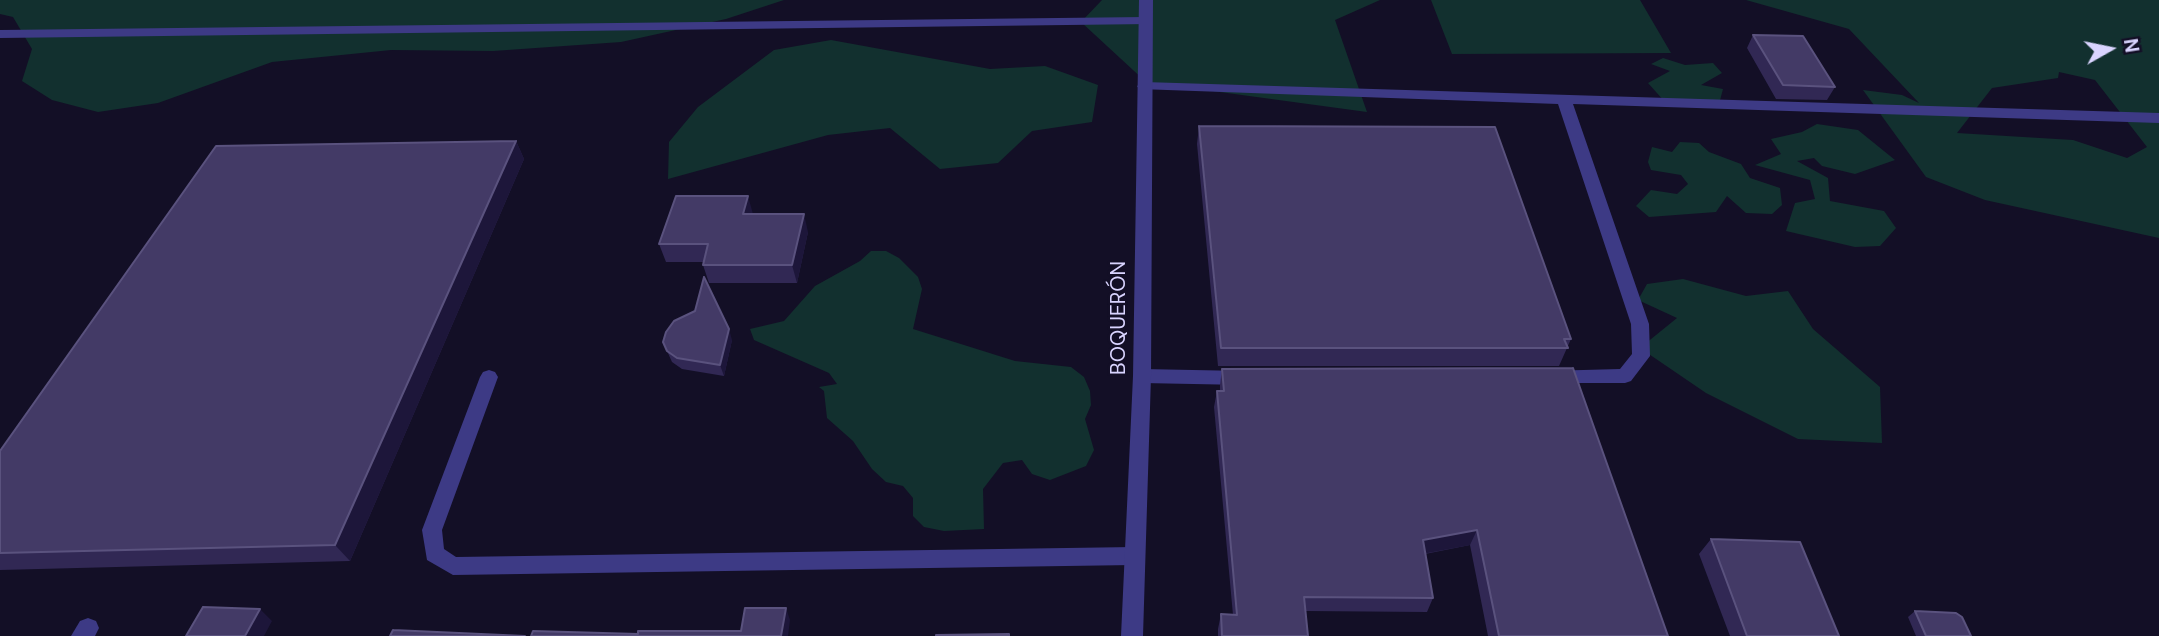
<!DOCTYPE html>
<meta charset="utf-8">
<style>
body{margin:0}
#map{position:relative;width:2159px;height:636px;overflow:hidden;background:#130f26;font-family:"DM Sans",sans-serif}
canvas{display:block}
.north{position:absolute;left:2075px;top:14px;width:70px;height:70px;-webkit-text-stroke:5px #130f26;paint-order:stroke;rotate:81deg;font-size:19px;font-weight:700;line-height:28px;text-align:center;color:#d9d4ff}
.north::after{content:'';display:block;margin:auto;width:24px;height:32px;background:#d9d4ff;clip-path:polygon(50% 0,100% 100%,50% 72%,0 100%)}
</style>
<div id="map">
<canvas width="2159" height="636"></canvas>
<div class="north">N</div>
</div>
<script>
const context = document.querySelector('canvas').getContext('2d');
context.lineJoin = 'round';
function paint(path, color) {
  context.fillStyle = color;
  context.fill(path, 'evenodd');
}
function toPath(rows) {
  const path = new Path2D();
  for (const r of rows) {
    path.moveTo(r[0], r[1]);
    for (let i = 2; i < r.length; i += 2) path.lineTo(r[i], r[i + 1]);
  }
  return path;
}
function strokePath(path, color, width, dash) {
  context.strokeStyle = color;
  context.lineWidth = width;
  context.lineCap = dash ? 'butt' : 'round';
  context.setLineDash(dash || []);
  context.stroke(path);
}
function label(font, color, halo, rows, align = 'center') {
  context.font = font + ' "DM Sans",sans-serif';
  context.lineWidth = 5;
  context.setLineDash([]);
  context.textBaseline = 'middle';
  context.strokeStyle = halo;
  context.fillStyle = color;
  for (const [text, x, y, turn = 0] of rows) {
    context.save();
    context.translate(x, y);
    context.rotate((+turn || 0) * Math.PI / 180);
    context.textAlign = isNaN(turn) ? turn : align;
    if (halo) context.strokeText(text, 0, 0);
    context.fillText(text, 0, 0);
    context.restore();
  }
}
paint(toPath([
 [0,0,784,0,726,19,621,42,493,51,391,50,272,62,158,103,98,112,52,100,22,81,32,49,13,17,0,14],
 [1102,0,1380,0,1335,20,1367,112,1146,82,1081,22],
 [1431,0,1640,0,1671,53,1452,54],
 [1746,0,2159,0,2159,238,1985,200,1926,177,1863,90,1902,95,1919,103,1849,29],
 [2059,72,2095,80,2147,147,2127,158,2073,140,1957,133,1992,88,2058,78],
 [831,40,990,69,1045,66,1098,85,1092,122,1032,131,998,163,940,169,890,128,828,135,668,179,669,142,698,107,774,50],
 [1663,58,1685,65,1713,63,1722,73,1701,85,1723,89,1719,104,1665,102,1648,83,1670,71,1651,64],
 [1817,124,1858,130,1895,160,1855,174,1822,166,1814,158,1797,161,1828,178,1830,201,1884,211,1896,228,1880,246,1855,247,1786,231,1795,203,1815,199,1810,180,1755,165,1781,154,1771,139,1802,132],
 [1680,142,1699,143,1709,152,1741,164,1750,178,1780,188,1782,205,1772,214,1746,213,1727,196,1716,212,1649,217,1636,206,1651,190,1677,194,1688,184,1681,175,1651,170,1648,162,1652,147,1672,152],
 [871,251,886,251,899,258,918,277,922,289,913,329,1015,361,1071,367,1084,377,1090,391,1091,405,1085,419,1094,450,1086,466,1050,480,1032,474,1022,460,1003,463,983,489,984,529,944,531,924,527,913,516,913,498,903,486,886,482,872,469,853,441,827,418,824,391,819,387,837,384,829,373,754,340,750,329,784,321,815,286,860,261],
 [1683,279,1746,296,1788,291,1813,329,1880,387,1882,443,1798,439,1706,393,1640,348,1677,318,1638,300,1647,284]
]), '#12302f');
paint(toPath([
 [1145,17,1152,21,1150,24,0,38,0,30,1145,17],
 [1144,82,2159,113,2159,123,1573,104,1649,324,1650,356,1631,381,1625,383,1552,383,1546,381,1543,376,1546,371,1620,369,1632,354,1631,324,1558,104,1139,89,1137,86,1144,82],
 [1142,369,1244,371,1250,373,1253,378,1250,383,1244,385,1142,383,1136,381,1133,376,1136,371,1142,369],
 [489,370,495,372,498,377,442,530,444,549,456,557,1134,547,1141,550,1144,556,1141,562,1134,565,453,575,427,560,422,530,480,377,483,372,489,370]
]), '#3d3a85');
paint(toPath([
 [88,618,96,621,99,628,95,636,71,636,80,621,88,618]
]), '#3d3a85');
paint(toPath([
 [1139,0,1153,0,1151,376,1143,636,1121,636,1133,376,1139,0]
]), '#3d3a85');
paint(toPath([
 [1753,35,1835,87,1827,100,1776,99,1747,48],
 [1199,126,1571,339,1559,366,1218,366,1197,144],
 [516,141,524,159,350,561,0,570,0,451],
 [753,214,808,232,797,283,709,283,703,265,703,262,666,262,659,244],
 [732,340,724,376,682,369,672,362,663,342],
 [1222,369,1668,636,1488,636,1470,545,1425,554,1433,598,1427,612,1306,611,1308,636,1218,636,1218,629,1221,614,1233,615,1214,407,1217,391,1220,391,1220,385],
 [1711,539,1839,636,1730,636,1699,554],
 [1915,611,1971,636,1916,636,1908,617]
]), '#312854');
paint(toPath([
 [516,141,524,159,350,561,335,545],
 [748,196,753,214,743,214],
 [804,214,808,232,797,283,792,265],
 [729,329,732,340,724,376,720,365],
 [1477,530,1470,545,1417,555,1423,540],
 [786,608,790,620,788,636,781,636],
 [260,609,272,621,264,636,245,636]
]), '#1d163a');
const building = toPath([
 [1753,35,1803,36,1835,87,1783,85,1753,35],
 [1199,126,1495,127,1571,339,1564,339,1568,348,1221,348,1199,126],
 [516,141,335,545,0,553,0,451,216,146,516,141],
 [676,196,748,196,743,214,804,214,792,265,703,265,708,244,659,244,676,196],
 [704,277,729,329,720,365,677,358,667,351,663,342,666,332,674,321,695,311,704,277],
 [1573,368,1668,636,1499,636,1477,530,1423,540,1433,598,1304,597,1308,636,1222,636,1221,614,1237,615,1217,391,1224,391,1222,369,1573,368],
 [1711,539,1800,542,1839,636,1747,636,1711,539],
 [203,607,260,609,245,636,186,636,203,607],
 [745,608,786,608,781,636,531,636,533,631,638,634,638,631,741,631,745,608],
 [1915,611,1956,613,1962,617,1971,636,1926,636,1915,611],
 [393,630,525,636,390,636,393,630],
 [1009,634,1009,636,936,636,936,635,1009,634]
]);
paint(building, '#433a66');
strokePath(building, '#5a527e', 2);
label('21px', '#d9d4ff', '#130f26', [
 ["BOQUERÓN",1119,318,-90]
]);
</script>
